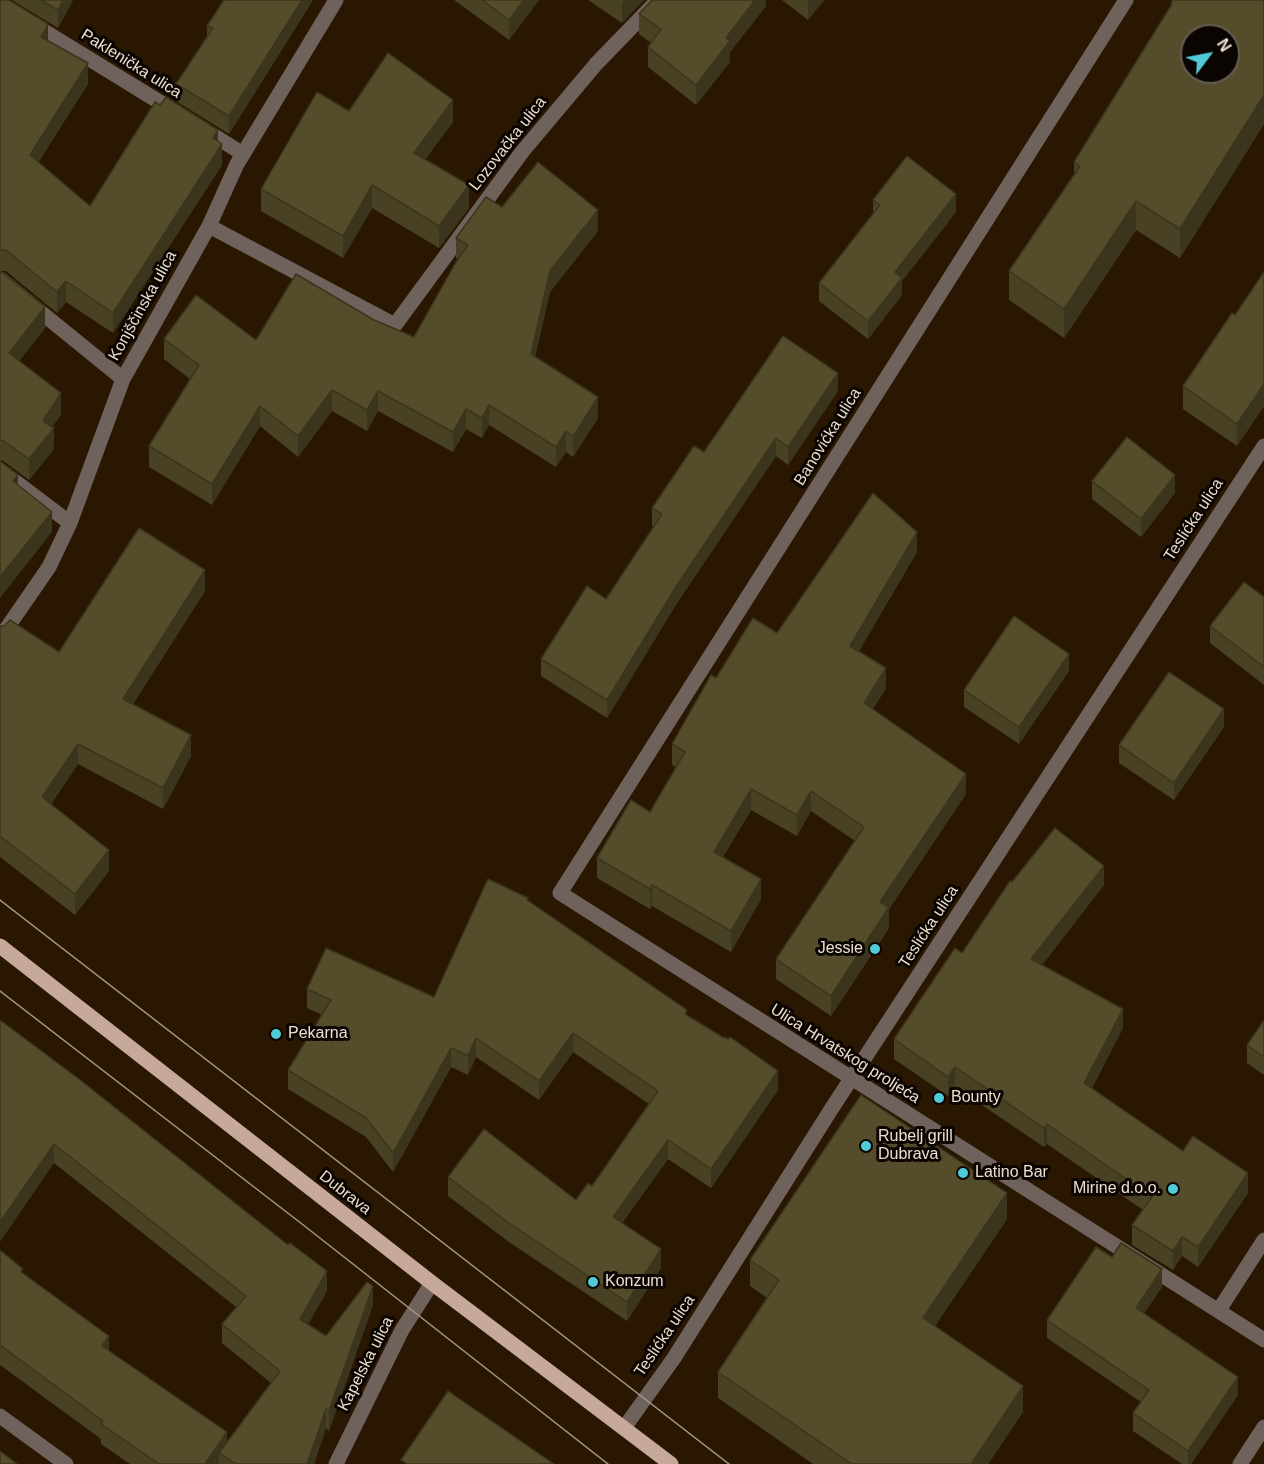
<!DOCTYPE html>
<meta charset="utf-8">
<style>
body{margin:0}
#map{position:relative;width:1264px;height:1464px;overflow:hidden;background:#291701;font-family:Arial,sans-serif}
canvas{display:block}
.north{position:absolute;left:1180px;top:24px;width:60px;height:60px;box-sizing:border-box;background:#0b0501;border:2px solid #655c54;border-radius:50%;rotate:58deg;font-size:16px;font-weight:700;line-height:24px;text-align:center;color:#ebded0}
.north::after{content:'';display:block;margin:auto;width:21px;height:27px;background:#52cbd9;clip-path:polygon(50% 0,100% 100%,50% 72%,0 100%)}
</style>
<div id="map">
<canvas width="1264" height="1464"></canvas>
<div class="north">N</div>
</div>
<script>
const context = document.querySelector('canvas').getContext('2d');
context.lineJoin = 'round';
function toPath(rows) {
  const path = new Path2D();
  for (const r of rows) {
    path.moveTo(r[0], r[1]);
    for (let i = 2; i < r.length; i += 2) path.lineTo(r[i], r[i + 1]);
  }
  return path;
}
function strokePath(path, color, width, dash) {
  context.strokeStyle = color;
  context.lineWidth = width;
  context.lineCap = dash ? 'butt' : 'round';
  context.setLineDash(dash || []);
  context.stroke(path);
}
function paint(path, color) {
  context.fillStyle = color;
  context.fill(path, 'evenodd');
}
function label(font, color, halo, rows, align = 'center') {
  context.font = font + ' Arial,sans-serif';
  context.lineWidth = 6;
  context.setLineDash([]);
  context.textBaseline = 'middle';
  context.strokeStyle = halo;
  context.fillStyle = color;
  for (const [text, x, y, turn = 0] of rows) {
    context.save();
    context.translate(x, y);
    context.rotate((+turn || 0) * Math.PI / 180);
    context.textAlign = isNaN(turn) ? turn : align;
    if (halo) context.strokeText(text, 0, 0);
    context.fillText(text, 0, 0);
    context.restore();
  }
}
strokePath(toPath([
 [1126,0,560,893,1264,1340],
 [0,4,179,114],
 [202,128,243,154],
 [209,226,395,325,522,152,596,64,658,0],
 [0,279,123,379],
 [0,470,70,523],
 [0,638,49,567,70,523,123,379,209,226,237,164,336,0],
 [1219,1310,1264,1240],
 [0,1416,66,1464],
 [624,1428,674,1358,832,1108,1264,446],
 [336,1464,402,1330,432,1283],
 [1240,1464,1264,1427]
]), '#6f615b', 15);
strokePath(toPath([
 [0,946,432,1283,671,1464]
]), '#c6a89c', 15);
strokePath(toPath([
 [0,900,729,1464],
 [0,991,302,1224,608,1464]
]), '#a59786', 1.5);
paint(toPath([
 [0,0,48,41,88,84,38,162,90,206,218,141,222,165,113,333,66,302,57,313,6,271,0,271],
 [12,0,73,0,58,28],
 [313,0,229,134,176,101,176,84,207,36,207,26],
 [454,0,539,0,509,40],
 [588,0,644,0,622,23],
 [766,0,766,6,730,52,730,62,696,105,648,67,648,47,651,43,639,34,639,14],
 [782,0,824,0,808,20],
 [1264,0,1264,124,1180,258,1136,230,1064,338,1009,300,1009,271,1074,175,1074,162,1171,6,1171,3],
 [349,111,453,122,425,159,469,208,439,248,372,208,343,258,261,211,261,189],
 [873,200,956,212,902,281,902,295,868,339,819,301,819,283,873,214],
 [502,207,598,231,550,292,535,357,598,418,573,457,566,452,556,467,489,425,482,438,466,429,453,452,378,411,367,431,332,411,298,457,260,426,212,505,149,467,149,446,190,379,164,359,164,339,256,340,374,320,414,337,458,259,456,258,456,238],
 [0,271,45,328,19,361,61,414,52,427,54,449,29,480,2,460,0,461],
 [1264,272,1264,406,1237,446,1183,409,1183,386,1235,315],
 [838,391,788,465,776,456,677,603,607,718,541,676,541,659,606,599,654,527,652,526,652,508,704,452],
 [1092,481,1175,493,1141,537,1092,499],
 [917,552,859,651,886,688,873,709,966,794,889,909,889,928,831,1016,776,979,776,959,855,841,811,811,797,836,751,810,723,857,761,899,731,952,652,906,650,909,597,878,597,858,650,812,676,767,672,765,672,744,716,678,777,633],
 [205,591,133,704,191,756,163,809,78,764,51,804,109,871,75,915,0,857,0,626,59,652],
 [1264,597,1264,685,1210,643,1210,626],
 [1069,671,1019,744,964,707,964,690],
 [1224,727,1174,800,1119,763,1119,745],
 [1012,882,1104,885,1042,965,1123,1028,1092,1088,1183,1151,1248,1193,1198,1267,1182,1256,1173,1270,1132,1245,1132,1225,1143,1210,1047,1144,1044,1147,955,1087,948,1096,894,1059,894,1039,962,953],
 [528,901,687,1015,778,1090,711,1188,668,1159,622,1223,661,1268,627,1321,509,1242,448,1196,448,1177,576,1200,592,1186,649,1104,573,1052,539,1100,476,1057,468,1075,451,1067,393,1172,366,1137,288,1089,288,1070,322,1015,307,1008,307,989,434,997],
 [0,1020,327,1291,308,1324,326,1336,373,1305,329,1431,326,1428,314,1464,130,1464,101,1444,101,1439,0,1365,0,1250,23,1273,109,1351,227,1442,271,1383,222,1343,222,1324,236,1307,54,1163],
 [1264,1020,1264,1075,1247,1063,1247,1045],
 [1007,1219,935,1326,1023,1412,988,1464,813,1464,718,1398,718,1372,767,1298,750,1286,750,1260],
 [1112,1257,1162,1287,1144,1313,1238,1395,1191,1464,1182,1464,1133,1431,1133,1413,1141,1402,1047,1338,1047,1320]
]), '#484124');
paint(toPath([
 [63,0,73,0,58,28,58,10],
 [302,0,313,0,229,134,229,116],
 [524,0,539,0,509,40,509,20],
 [625,0,644,0,622,23,622,3],
 [755,0,766,0,766,6,730,52,730,62,696,105,696,85,726,38],
 [808,0,824,0,808,20],
 [48,24,48,45,41,37],
 [88,63,88,84,30,176,30,155],
 [1264,95,1264,124,1180,258,1180,229],
 [453,100,453,122,414,175,414,153],
 [218,130,218,150,222,144,222,165,113,333,113,313],
 [372,185,372,208,343,258,343,236],
 [469,185,469,208,439,248,439,226],
 [956,194,956,212,902,281,902,295,868,339,868,321,895,272],
 [1136,201,1136,230,1064,338,1064,309],
 [598,210,598,231,550,292,531,375,531,354,550,271],
 [66,281,66,302,57,313,57,292],
 [45,307,45,328,9,374,9,353],
 [838,373,838,391,788,465,788,447],
 [1264,384,1264,406,1237,446,1237,424],
 [332,390,332,411,298,457,298,436],
 [378,391,378,411,367,431,367,410],
 [61,393,61,414,43,442,43,421],
 [598,397,598,418,573,457,573,437],
 [489,405,489,425,482,438,482,418],
 [260,406,260,426,212,505,212,484],
 [466,409,466,429,453,452,453,432],
 [54,428,54,449,29,480,29,459],
 [566,431,566,452,556,467,556,447],
 [776,438,776,456,677,603,607,718,607,700,677,585],
 [18,475,18,495,13,481],
 [1175,475,1175,493,1141,537,1141,519],
 [52,512,52,532,0,598,0,577],
 [917,532,917,552,850,666,850,646],
 [205,570,205,591,123,720,123,699],
 [1069,654,1069,671,1019,744,1019,727],
 [886,668,886,688,864,724,864,703],
 [1224,709,1224,727,1174,800,1174,783],
 [191,735,191,756,163,809,163,788],
 [78,744,78,764,42,818,42,797],
 [966,774,966,794,889,909,889,928,831,1016,831,996,880,902],
 [751,789,751,810,714,872,714,852],
 [811,791,811,811,797,836,797,815],
 [109,850,109,871,75,915,75,894],
 [1104,866,1104,885,1031,979,1031,959],
 [761,879,761,899,731,952,731,931],
 [652,885,652,906,650,909,650,889],
 [1123,1009,1123,1028,1084,1102,1084,1083],
 [573,1033,573,1052,539,1100,539,1081],
 [476,1038,476,1057,468,1075,468,1056],
 [451,1048,451,1067,393,1172,393,1153],
 [955,1067,955,1087,948,1096,948,1077],
 [778,1071,778,1090,711,1188,711,1169],
 [1047,1124,1047,1144,1044,1147,1044,1128],
 [668,1140,668,1159,613,1236,613,1217],
 [54,1144,54,1163,0,1242,0,1222],
 [1248,1173,1248,1193,1198,1267,1198,1247],
 [1007,1193,1007,1219,923,1344,923,1318],
 [1182,1237,1182,1256,1173,1270,1173,1251],
 [661,1249,661,1268,627,1321,627,1302],
 [1162,1269,1162,1287,1136,1325,1136,1308],
 [327,1271,327,1291,300,1339,300,1319],
 [373,1286,373,1305,329,1431,329,1411],
 [109,1336,109,1356,102,1346],
 [1238,1377,1238,1395,1191,1464,1188,1464,1188,1451],
 [1023,1386,1023,1412,988,1464,971,1464],
 [326,1409,326,1428,314,1464,307,1464],
 [227,1432,227,1452,219,1453,219,1464,205,1464]
]), '#3b351d');
const building = toPath([
 [0,0,9,0,48,24,41,37,88,63,30,155,90,206,155,102,160,105,166,97,218,130,213,138,222,144,113,313,66,281,57,292,6,250,0,250,0,0],
 [41,0,63,0,58,10,41,0],
 [224,0,302,0,229,116,176,84,213,28,207,26,224,0],
 [482,0,524,0,509,20,482,0],
 [652,0,755,0,726,38,730,41,696,85,648,47,661,29,639,14,652,0],
 [1173,0,1264,0,1264,95,1180,229,1136,201,1064,309,1009,271,1080,166,1074,162,1172,4,1171,3,1173,0],
 [1192,36,1228,36,1228,72,1192,72,1192,36],
 [388,53,453,100,414,153,469,185,439,226,372,185,343,236,261,189,317,92,349,111,388,53],
 [907,156,956,194,895,272,902,278,868,321,819,283,880,205,873,200,907,156],
 [538,162,598,210,550,271,531,354,598,397,573,437,566,431,556,447,489,405,482,418,466,409,453,432,378,391,367,410,332,390,298,436,260,406,212,484,149,446,199,365,164,339,196,295,256,340,296,274,374,320,414,337,456,262,468,245,456,238,486,197,502,207,538,162],
 [0,271,45,307,9,353,61,393,43,421,54,428,29,459,2,440,0,440,0,271],
 [1264,272,1264,384,1237,424,1183,386,1232,313,1235,315,1264,272],
 [783,336,838,373,788,447,776,438,677,585,607,700,541,659,587,586,606,599,662,514,652,508,694,446,704,452,783,336],
 [1127,437,1175,475,1141,519,1092,481,1127,437],
 [0,461,18,475,13,481,52,512,0,577,0,461],
 [873,493,917,532,850,646,886,668,864,703,966,774,880,902,889,907,831,996,776,959,864,827,811,791,797,815,751,789,714,852,761,879,731,931,652,885,650,889,597,858,631,800,650,812,685,752,672,744,711,675,716,678,753,618,777,633,873,493],
 [139,528,205,570,123,699,191,735,163,788,78,744,42,797,109,850,75,894,0,836,0,626,4,626,10,620,59,652,139,528],
 [1244,582,1264,597,1264,667,1210,626,1244,582],
 [1014,616,1069,654,1019,727,964,690,1014,616],
 [1169,672,1224,709,1174,783,1119,745,1169,672],
 [1055,828,1104,866,1031,959,1123,1009,1084,1083,1183,1151,1193,1136,1248,1173,1198,1247,1182,1237,1173,1251,1132,1225,1152,1197,1047,1124,1044,1128,955,1067,948,1077,894,1039,955,948,962,953,1010,881,1012,882,1055,828],
 [488,879,528,898,527,900,687,1010,685,1014,724,1038,725,1037,728,1039,730,1037,778,1071,711,1169,668,1140,613,1217,661,1249,627,1302,509,1223,448,1177,484,1129,576,1200,588,1183,592,1186,658,1091,573,1033,539,1081,476,1038,468,1056,451,1048,393,1153,366,1118,288,1070,331,1000,307,989,326,948,434,997,488,879],
 [0,1020,79,1079,288,1245,290,1243,327,1271,300,1319,326,1336,367,1282,373,1286,329,1411,326,1409,307,1464,236,1464,219,1453,280,1371,222,1324,246,1296,54,1144,0,1222,0,1020],
 [1264,1020,1264,1057,1247,1045,1264,1020],
 [861,1095,1007,1193,923,1318,1023,1386,971,1464,852,1464,718,1372,779,1280,750,1260,861,1095],
 [1121,1243,1162,1269,1136,1308,1238,1377,1188,1451,1133,1413,1149,1390,1047,1320,1096,1247,1112,1257,1121,1243],
 [0,1250,23,1269,21,1272,109,1336,102,1346,227,1432,205,1464,159,1464,101,1424,103,1421,0,1345,0,1250],
 [448,1391,554,1464,407,1464,401,1460,448,1391],
 [0,1451,17,1464,0,1464,0,1451]
]);
paint(building, '#544c2a');
strokePath(building, '#3b351d', 1.5);
for (const [x, y, r, color] of [
 [875,949,6,"#52cbd9"],
 [276,1034,6,"#52cbd9"],
 [939,1098,6,"#52cbd9"],
 [866,1146,6,"#52cbd9"],
 [963,1173,6,"#52cbd9"],
 [1173,1189,6,"#52cbd9"],
 [593,1282,6,"#52cbd9"]
]) {
  const dot = new Path2D();
  dot.arc(x, y, r, 0, 2 * Math.PI);
  context.fillStyle = color;
  context.fill(dot);
  strokePath(dot, '#0b0501', 2);
}
label('16px', '#ebded0', '#0b0501', [
 ["Paklenička ulica",131,64,32],
 ["Lozovačka ulica",508,144,-52],
 ["Konjščinska ulica",143,306,-61],
 ["Banovićka ulica",828,437,-58],
 ["Teslićka ulica",1194,520,-57],
 ["Teslićka ulica",929,927,-57],
 ["Ulica Hrvatskog proljeća",845,1054,32],
 ["Dubrava",345,1193,38],
 ["Teslićka ulica",665,1336,-56],
 ["Kapelska ulica",366,1364,-63]
]);
label('16px', '#ebded0', '#0b0501', [
 ["Jessie",863,949,"right"],
 ["Pekarna",288,1034],
 ["Bounty",951,1098],
 ["Rubelj grill",878,1137],
 ["Dubrava",878,1155],
 ["Latino Bar",975,1173],
 ["Mirine d.o.o.",1161,1189,"right"],
 ["Konzum",605,1282]
], 'left');
</script>
